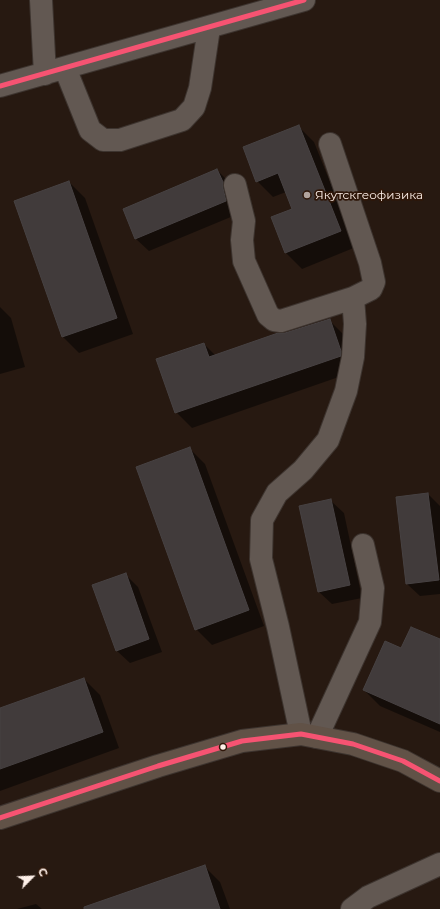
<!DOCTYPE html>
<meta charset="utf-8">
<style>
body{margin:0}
#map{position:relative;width:440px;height:909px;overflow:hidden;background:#271911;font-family:Montserrat,sans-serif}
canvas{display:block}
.north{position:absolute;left:12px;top:857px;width:40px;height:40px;-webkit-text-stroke:3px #2f1709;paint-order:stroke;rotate:66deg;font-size:11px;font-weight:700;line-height:16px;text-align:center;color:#fdefe8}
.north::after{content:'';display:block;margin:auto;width:14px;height:18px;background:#fdefe8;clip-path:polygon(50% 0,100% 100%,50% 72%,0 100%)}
</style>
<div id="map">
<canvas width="440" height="909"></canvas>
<div class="north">С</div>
</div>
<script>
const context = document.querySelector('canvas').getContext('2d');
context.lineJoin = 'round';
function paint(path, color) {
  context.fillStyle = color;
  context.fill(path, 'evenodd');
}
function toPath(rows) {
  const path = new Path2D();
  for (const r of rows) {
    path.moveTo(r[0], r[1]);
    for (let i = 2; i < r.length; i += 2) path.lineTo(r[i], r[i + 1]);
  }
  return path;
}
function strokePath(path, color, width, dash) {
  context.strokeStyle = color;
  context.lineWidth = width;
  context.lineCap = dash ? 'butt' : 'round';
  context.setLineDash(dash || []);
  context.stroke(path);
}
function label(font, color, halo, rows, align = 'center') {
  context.font = font + ' Montserrat,sans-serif';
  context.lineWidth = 3.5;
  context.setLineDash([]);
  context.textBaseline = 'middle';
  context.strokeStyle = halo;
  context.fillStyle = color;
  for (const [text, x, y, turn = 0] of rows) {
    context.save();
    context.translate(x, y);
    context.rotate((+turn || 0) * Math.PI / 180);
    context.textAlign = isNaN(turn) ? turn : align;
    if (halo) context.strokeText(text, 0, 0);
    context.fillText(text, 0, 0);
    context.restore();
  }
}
paint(toPath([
 [298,126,314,142,356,247,302,269,286,253,272,218,293,210,286,192,273,197,257,181],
 [217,170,230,183,238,214,149,251,136,239,124,210],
 [69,182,85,198,133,334,79,353,63,337],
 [0,307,11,318,25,367,0,374],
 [329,320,345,336,356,371,192,428,176,412,204,344,216,356],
 [189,448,205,464,264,626,212,645,196,629],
 [428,494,440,506,440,594,420,596,407,584],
 [331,501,344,513,362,598,332,604,319,592],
 [125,574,138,587,162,652,130,663,117,651],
 [440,641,440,732,380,706,364,690,402,649],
 [84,679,100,695,119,748,0,791,0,709],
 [204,866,220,882,230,909,102,909],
 [36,904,42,909,17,909]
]), '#0007');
const building = toPath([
 [299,125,341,231,285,253,271,217,292,209,278,173,256,182,243,147,299,125],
 [217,169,223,182,223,188,226,201,135,239,123,209,217,169],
 [69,181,117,318,62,337,14,201,69,181],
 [330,319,341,351,341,356,175,413,156,359,204,343,209,357,278,333,285,333,330,319],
 [190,447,249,610,195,630,136,467,190,447],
 [428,493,439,580,406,584,396,497,428,493],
 [331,499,350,585,318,592,299,506,331,499],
 [126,573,149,639,116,651,92,585,126,573],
 [411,627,440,639,440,724,363,690,385,641,401,648,411,627],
 [84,678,103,732,0,769,0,708,84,678],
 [205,865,220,909,84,909,84,907,205,865]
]);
paint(building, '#413b3b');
strokePath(building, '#474243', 1);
const minor = toPath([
 [41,0,45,74],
 [65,68,90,130,103,140,120,140,182,120,194,107,200,88,209,28],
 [0,86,304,0],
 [235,185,244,221,242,240,244,261,268,315,274,320,281,321,353,298,371,289,374,282,370,263,330,144],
 [301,734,278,627,261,559,262,520,277,493,303,470,328,440,346,391,353,357,355,324,353,298],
 [317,737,370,622,373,588,363,545],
 [352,909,368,897,440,864]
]);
const major = toPath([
 [0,818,158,766,242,741,301,734,353,744,403,761,440,781]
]);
strokePath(minor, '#3d342f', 24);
strokePath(major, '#3d342f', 24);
strokePath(minor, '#625852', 22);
strokePath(major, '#615247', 22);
strokePath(toPath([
 [0,86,304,0],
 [0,818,158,766,242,741,301,734,353,744,403,761,440,781]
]), '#f65372', 5);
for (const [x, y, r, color] of [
 [307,195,4,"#b2a49d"],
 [223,747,3.5,"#fdefe8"]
]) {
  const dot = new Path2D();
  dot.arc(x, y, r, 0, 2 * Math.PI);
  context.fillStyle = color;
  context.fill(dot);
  strokePath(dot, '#2f1709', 1.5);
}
label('12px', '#fdefe8', '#2f1709', [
 ["Якутскгеофизика",315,195]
], 'left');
</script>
